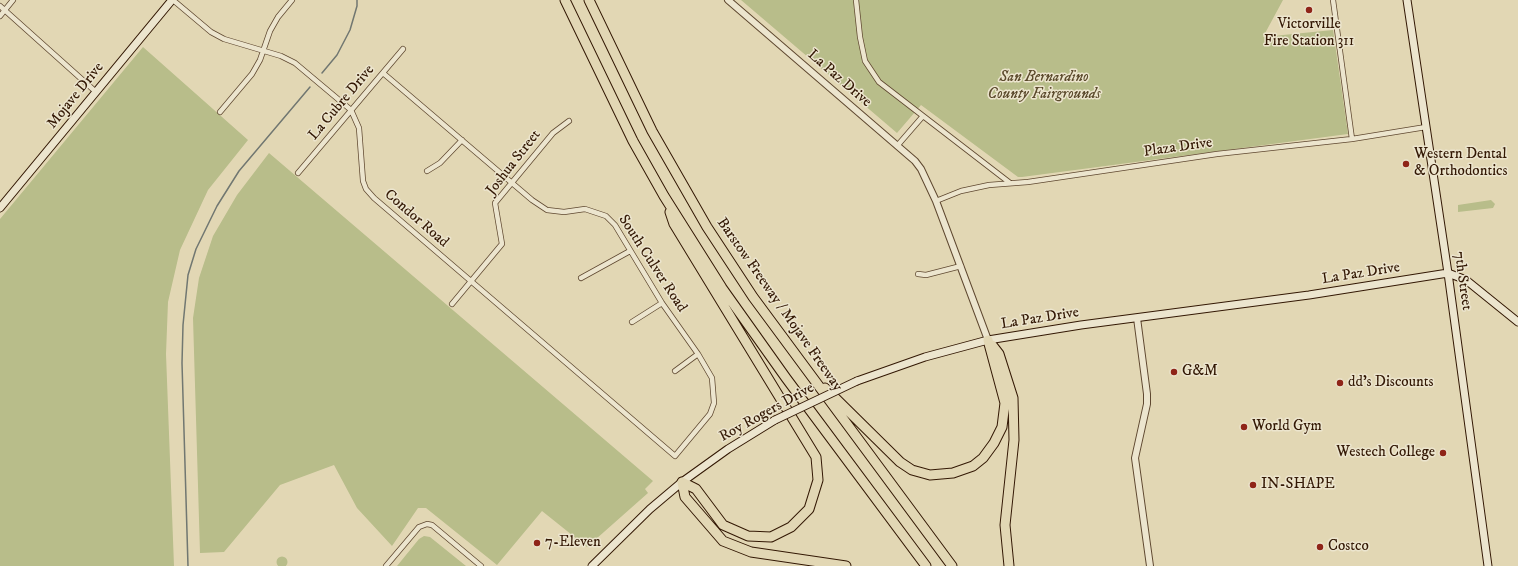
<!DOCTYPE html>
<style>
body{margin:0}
canvas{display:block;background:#e2d7b4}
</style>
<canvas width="1518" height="566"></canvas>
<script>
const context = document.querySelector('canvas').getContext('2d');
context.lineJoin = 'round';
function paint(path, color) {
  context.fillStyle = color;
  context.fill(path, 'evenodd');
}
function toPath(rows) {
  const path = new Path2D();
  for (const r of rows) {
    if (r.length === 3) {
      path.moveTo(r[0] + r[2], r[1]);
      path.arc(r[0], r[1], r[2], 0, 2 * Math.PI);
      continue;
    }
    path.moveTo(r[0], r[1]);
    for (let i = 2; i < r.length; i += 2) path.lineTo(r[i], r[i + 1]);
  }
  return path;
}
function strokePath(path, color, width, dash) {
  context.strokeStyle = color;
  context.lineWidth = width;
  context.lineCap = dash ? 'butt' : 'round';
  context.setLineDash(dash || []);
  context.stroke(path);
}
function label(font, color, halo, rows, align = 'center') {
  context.font = font + ' "IM FELL DW Pica",serif';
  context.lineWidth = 3;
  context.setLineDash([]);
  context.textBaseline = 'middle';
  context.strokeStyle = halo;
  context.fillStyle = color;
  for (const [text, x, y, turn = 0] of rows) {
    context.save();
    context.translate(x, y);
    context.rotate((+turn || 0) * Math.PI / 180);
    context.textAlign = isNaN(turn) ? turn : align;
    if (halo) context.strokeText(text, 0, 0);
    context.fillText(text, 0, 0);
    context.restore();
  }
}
paint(toPath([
 [741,0,1283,0,1263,37,1333,30,1348,134,1022,177,1018,177,921,105,897,133],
 [143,47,248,140,208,190,180,250,168,302,166,354,174,566,0,566,0,219],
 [269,153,653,481,645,489,648,493,587,547,542,511,497,565,426,508,418,508,392,546,357,508,334,465,280,485,224,552,200,553,193,318,199,278,213,236,237,195],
 [1491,200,1495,204,1493,208,1458,212,1458,205],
 [424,536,430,537,466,566,397,566,419,539],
 [282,562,5.5]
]), '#b8bd8a');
strokePath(toPath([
 [322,73,337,55,350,30,357,6,357,0],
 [188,566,182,363,183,325,188,275,196,249,217,206,239,171,310,87]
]), '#717771', 1.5);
const minor = toPath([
 [173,0,211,32,224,39,281,56,295,63,351,110,359,128,363,181,366,189,374,198,675,456,710,414,714,403,712,378,698,354,662,303,615,225,606,216,585,209,564,212,547,210,532,200,383,73],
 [856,0,860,37,865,61,879,82,1010,183],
 [1333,0,1352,139],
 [0,6,96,92],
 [0,16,13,0],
 [220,112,252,74,260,60,270,31,278,17,292,0],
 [897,146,923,116],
 [427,171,440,163,462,140],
 [298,173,403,49],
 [936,201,961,191,989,185,1028,182,1217,154,1352,139,1426,127],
 [918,274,926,275,961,266],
 [581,278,630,251],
 [452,304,502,244,495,203,553,133,569,121],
 [632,322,662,303],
 [675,371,698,354],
 [386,566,419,527,427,524,432,525,481,566]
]);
const tertiary = toPath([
 [728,0,915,161,921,169,936,201,988,340],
 [1137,318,1147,394,1147,404,1135,458,1150,566]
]);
const secondary = toPath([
 [1407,0,1448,273,1488,566],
 [0,208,172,0],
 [857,381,925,357,988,340,1081,325,1309,295,1448,273,1466,280,1518,322],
 [592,566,650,509,682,482,728,449,775,420]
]);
const motorway = toPath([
 [565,0,633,141,664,196,722,288,786,378,926,566],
 [589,0,652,131,707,227,753,297,952,566],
 [670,212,674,224,816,457,818,480,809,509,791,527,771,537,748,536,723,525,696,489,682,482],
 [992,345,999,354,1013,398,1014,440,1005,525,1009,566],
 [825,388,900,462,912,470,930,475,953,473,973,466,983,458,994,443,1002,427,1005,403,988,340],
 [682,482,685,497,723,541,751,552,846,566]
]);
strokePath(minor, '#5f4830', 6);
strokePath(tertiary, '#5f4830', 8);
strokePath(secondary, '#331804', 9);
strokePath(motorway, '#331804', 11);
strokePath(minor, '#ece5ce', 4.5);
strokePath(tertiary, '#ece5ce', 6);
strokePath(secondary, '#ece5ce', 7);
strokePath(motorway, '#e2d7b4', 9);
const secondaryBridge = toPath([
 [775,420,857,381]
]);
strokePath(secondaryBridge, '#331804', 9, []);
strokePath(secondaryBridge, '#ece5ce', 7);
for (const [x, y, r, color] of [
 [1309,10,4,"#8f2418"],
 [1406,164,4,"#8f2418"],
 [1174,372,4,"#8f2418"],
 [1340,383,4,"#8f2418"],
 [1244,427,4,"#8f2418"],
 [1443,453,4,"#8f2418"],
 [1253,485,4,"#8f2418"],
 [537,543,4,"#8f2418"],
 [1320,547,4,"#8f2418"]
]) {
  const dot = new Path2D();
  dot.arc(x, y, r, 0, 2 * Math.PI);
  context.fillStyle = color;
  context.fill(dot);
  strokePath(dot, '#ece5ce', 1.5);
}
label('15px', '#331804', '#ece5ce', [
 ["Victorville",1309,25,"center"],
 ["Fire Station 311",1309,42,"center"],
 ["Western Dental",1414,155],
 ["& Orthodontics",1414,172],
 ["G&M",1182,372],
 ["dd's Discounts",1348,383],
 ["World Gym",1252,427],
 ["Westech College",1435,453,"right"],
 ["IN-SHAPE",1261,485],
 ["7-Eleven",545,543],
 ["Costco",1328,547]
], 'left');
label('italic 15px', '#5b4a2c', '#ece5ce', [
 ["San Bernardino",1044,78],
 ["County Fairgrounds",1044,95]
]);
label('15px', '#331804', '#ece5ce', [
 ["La Paz Drive",839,79,41],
 ["Mojave Drive",76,96,-51],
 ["La Cubre Drive",342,103,-50],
 ["Plaza Drive",1178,148,-8],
 ["Joshua Street",514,163,-52],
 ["Condor Road",416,219,41],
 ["South Culver Road",652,264,57],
 ["La Paz Drive",1361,274,-9],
 ["7th Street",1462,281,82],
 ["Barstow Freeway / Mojave Freeway",779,305,55],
 ["La Paz Drive",1040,319,-9],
 ["Roy Rogers Drive",767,413,-29]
]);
</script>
